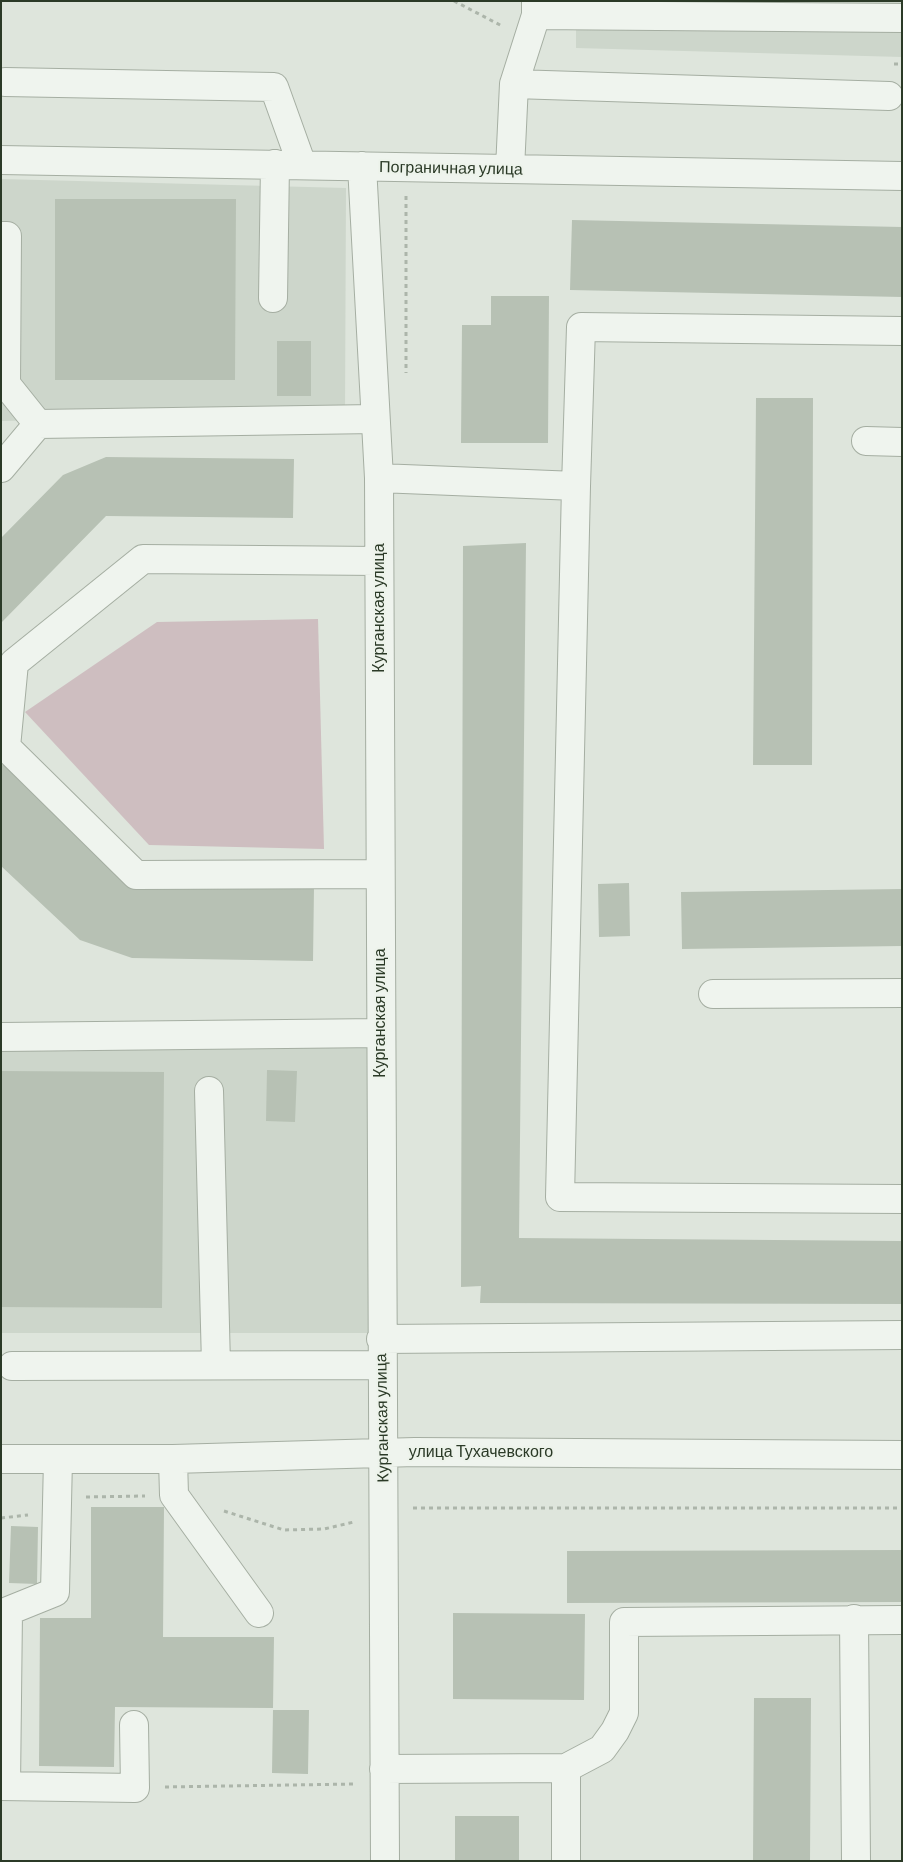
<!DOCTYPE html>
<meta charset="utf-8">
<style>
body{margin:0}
#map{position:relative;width:903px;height:1862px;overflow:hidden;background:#dee5dc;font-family:Barlow,sans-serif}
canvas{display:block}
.frame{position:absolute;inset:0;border:2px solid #2b3a27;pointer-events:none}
</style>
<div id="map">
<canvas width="903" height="1862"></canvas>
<div class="frame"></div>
</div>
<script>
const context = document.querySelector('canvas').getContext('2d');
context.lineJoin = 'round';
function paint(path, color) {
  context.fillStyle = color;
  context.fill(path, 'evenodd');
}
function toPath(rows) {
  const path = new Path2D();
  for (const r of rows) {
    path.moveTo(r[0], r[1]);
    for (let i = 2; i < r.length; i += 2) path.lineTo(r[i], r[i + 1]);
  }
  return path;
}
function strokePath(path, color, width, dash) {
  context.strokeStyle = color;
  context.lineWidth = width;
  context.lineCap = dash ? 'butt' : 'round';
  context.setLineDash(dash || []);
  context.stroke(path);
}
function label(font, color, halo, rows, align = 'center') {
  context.font = font + ' Barlow,sans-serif';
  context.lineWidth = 4.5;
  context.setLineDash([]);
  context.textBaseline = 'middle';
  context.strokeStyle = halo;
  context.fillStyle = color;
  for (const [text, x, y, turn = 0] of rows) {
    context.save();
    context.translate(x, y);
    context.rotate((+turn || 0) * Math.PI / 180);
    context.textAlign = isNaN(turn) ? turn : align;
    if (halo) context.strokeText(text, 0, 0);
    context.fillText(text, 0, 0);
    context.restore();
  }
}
paint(toPath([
 [576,1,902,1,902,57,576,48],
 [1,179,346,188,345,415,1,421],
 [368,1046,370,1333,1,1333,1,1049]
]), '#cdd6cb');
paint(toPath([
 [318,619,324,849,149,845,25,712,157,622]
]), '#cebec0');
paint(toPath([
 [55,199,236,199,235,380,55,380],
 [572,220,902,227,902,297,570,290],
 [491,296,549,296,548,443,461,443,462,325,491,325],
 [277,341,311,341,311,396,277,396],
 [756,398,813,398,812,765,753,765],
 [106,457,294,459,293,518,106,516,1,623,1,538,63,475],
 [526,543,519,1238,902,1241,902,1304,480,1303,481,1286,461,1287,463,546],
 [4,763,133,885,314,887,313,961,132,958,80,940,1,866,1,767],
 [629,883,630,936,599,937,598,884],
 [902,889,902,946,682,949,681,892],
 [267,1070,297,1071,295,1122,266,1121],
 [1,1071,164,1072,162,1308,1,1307],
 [91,1507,164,1507,163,1637,274,1637,273,1708,115,1707,114,1767,39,1766,40,1618,91,1618],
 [11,1526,38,1527,37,1584,9,1583],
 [902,1550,902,1602,567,1603,567,1551],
 [453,1613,585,1614,584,1700,453,1699],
 [754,1698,811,1698,810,1861,753,1861],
 [273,1710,309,1710,308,1774,272,1773],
 [455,1816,519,1816,519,1861,455,1861]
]), '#b7c1b4');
const minor = toPath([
 [536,15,902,18],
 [5,82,274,87,302,165],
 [514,84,889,96],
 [1,160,902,176],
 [362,166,379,478,385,1861],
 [510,169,514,84,536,15,536,1],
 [1,236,7,236,6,384],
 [273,298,275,164],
 [1,384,6,384,38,424],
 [866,441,902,442],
 [1,468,38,424,375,419],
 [379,478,576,486,581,327,902,331],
 [576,486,560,1197,902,1199],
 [379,561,143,559,14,663,6,747,136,875,380,874],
 [713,994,902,993],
 [1,1037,380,1033],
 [209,1091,216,1365],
 [381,1339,902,1335],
 [12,1366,381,1365],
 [1,1459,173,1459,415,1452,902,1455],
 [173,1459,174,1495,259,1613],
 [854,1619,856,1861],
 [384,1769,566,1768],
 [1,1786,135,1788,134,1725],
 [6,1786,8,1611,55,1592,58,1459],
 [566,1861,566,1768,602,1749,615,1731,624,1713,624,1622,902,1620]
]);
strokePath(minor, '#a5aea2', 30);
strokePath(toPath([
 [454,1,502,26],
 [894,64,902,64],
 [406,196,406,373],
 [86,1497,145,1496],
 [413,1508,902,1508],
 [224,1511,284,1530,324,1529,354,1522],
 [1,1518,28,1515],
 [165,1787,354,1784]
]), '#acb5aa', 3, [4, 4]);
strokePath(minor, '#eff4ee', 28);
label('16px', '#2b3a27', '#edf3eb', [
 ["Пограничная улица",451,168,1],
 ["Курганская улица",379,608,-90],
 ["Курганская улица",380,1013,-90],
 ["Курганская улица",382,1418,-91],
 ["улица Тухачевского",481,1452]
]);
</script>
